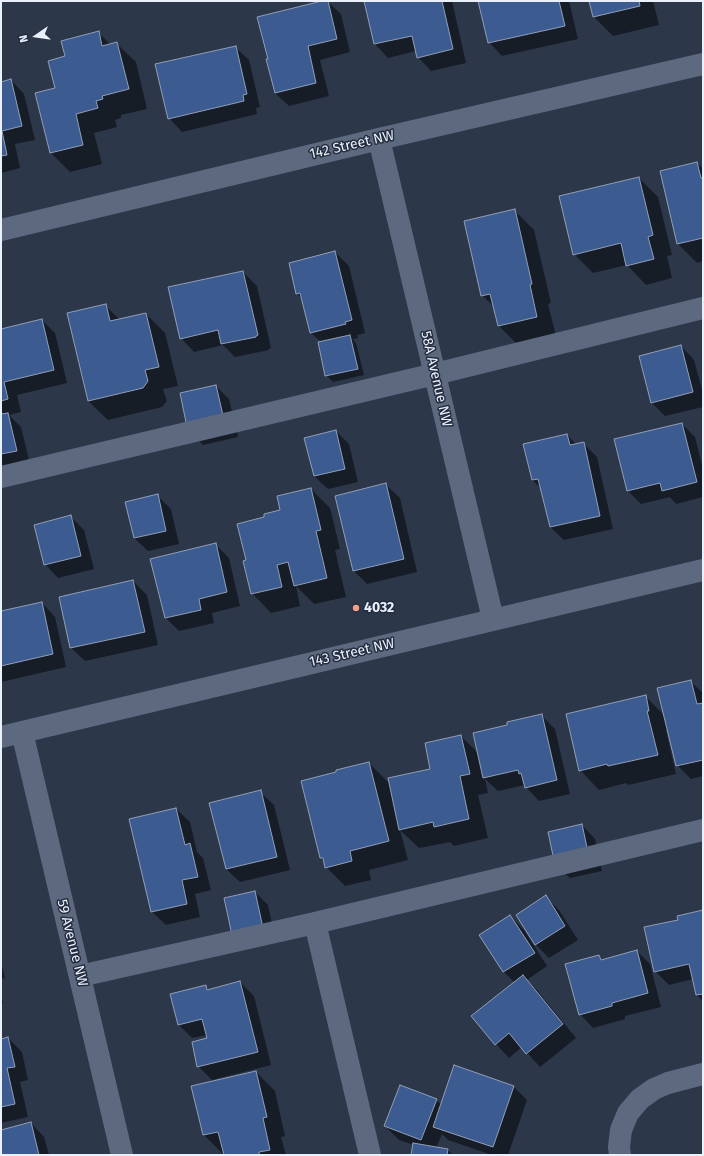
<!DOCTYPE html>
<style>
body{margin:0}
#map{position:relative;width:704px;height:1156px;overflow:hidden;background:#2c374a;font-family:"Fira Sans",sans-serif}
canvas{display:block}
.frame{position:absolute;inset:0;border:2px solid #eaf1fd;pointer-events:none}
.north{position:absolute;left:16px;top:16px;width:40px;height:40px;-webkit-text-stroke:3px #232d3f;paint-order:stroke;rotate:257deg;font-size:11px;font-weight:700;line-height:16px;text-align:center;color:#eaf1fd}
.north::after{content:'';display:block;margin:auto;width:14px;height:18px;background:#eaf1fd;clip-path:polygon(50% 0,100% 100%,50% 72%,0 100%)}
</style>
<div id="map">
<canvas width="704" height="1156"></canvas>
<div class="frame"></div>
<div class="north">N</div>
</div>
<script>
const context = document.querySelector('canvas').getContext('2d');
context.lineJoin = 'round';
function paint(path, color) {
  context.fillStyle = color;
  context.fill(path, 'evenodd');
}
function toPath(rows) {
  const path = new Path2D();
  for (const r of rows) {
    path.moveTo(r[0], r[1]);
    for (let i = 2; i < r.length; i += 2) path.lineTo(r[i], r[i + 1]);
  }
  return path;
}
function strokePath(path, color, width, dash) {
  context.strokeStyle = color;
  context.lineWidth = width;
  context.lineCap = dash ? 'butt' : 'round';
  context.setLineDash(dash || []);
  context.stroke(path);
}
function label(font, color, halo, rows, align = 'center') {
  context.font = font + ' "Fira Sans",sans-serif';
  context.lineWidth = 3;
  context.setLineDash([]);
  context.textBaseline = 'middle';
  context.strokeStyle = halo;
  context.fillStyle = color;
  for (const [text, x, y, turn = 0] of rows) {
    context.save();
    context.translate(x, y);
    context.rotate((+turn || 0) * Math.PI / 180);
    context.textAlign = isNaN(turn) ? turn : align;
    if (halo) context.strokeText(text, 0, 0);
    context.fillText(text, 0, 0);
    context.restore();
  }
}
paint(toPath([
 [326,1,327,1,341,14,350,52,320,60,329,96,289,106,275,93],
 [365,1,452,1,466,63,431,71,418,57,416,51,388,58,375,44],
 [479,1,569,1,578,39,502,56,489,42],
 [591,1,653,1,659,25,613,36,594,17],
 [98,32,111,45,116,43,136,62,147,109,121,115,121,118,115,120,117,127,94,133,102,164,70,172,51,153,36,94,56,89,66,57],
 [235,47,249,60,260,107,256,108,257,114,182,132,169,118],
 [11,80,24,94,35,140,15,144,20,168,1,173,1,83],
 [697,163,703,169,703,261,697,263,678,244],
 [639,178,658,197,672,255,667,256,672,278,646,285,627,265,593,273,574,254],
 [515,211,534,230,551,303,548,304,556,336,518,345,499,326,494,307,482,295],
 [335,252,349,266,365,333,357,335,358,338,353,339,356,343,364,375,333,382,326,375,321,342,311,333,303,299,297,294],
 [243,272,257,286,271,348,268,349,269,350,235,357,223,345,194,352,181,338],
 [105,305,120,320,146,314,165,333,178,386,163,389,167,401,162,407,108,420,88,401,68,314],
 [42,320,55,333,67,383,17,395,21,412,9,415,21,427,30,464,1,471,1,330],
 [681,346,694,360,703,393,703,407,665,416,652,403],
 [216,386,229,399,238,437,203,445,189,431],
 [682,424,695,437,703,469,703,497,676,504,670,497,641,504,628,491],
 [336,431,349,444,358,482,328,489,314,476],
 [567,435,577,445,583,443,597,457,613,529,564,540,550,527,542,489,532,480],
 [386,485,400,498,417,572,367,584,354,571],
 [311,489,330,508,340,549,335,550,346,597,314,604,296,586,300,606,271,613,252,593,247,561,282,511],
 [158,496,171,509,179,544,148,551,134,538],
 [71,517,84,530,94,569,58,578,45,564],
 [215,544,229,558,240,606,212,613,214,623,179,631,166,618],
 [133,581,147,595,158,645,85,661,71,648],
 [42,603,55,617,66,667,1,682,1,612],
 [690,681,703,693,703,776,691,779,677,765,668,730,666,730,676,774,628,785,626,783,599,790,580,770,645,696,665,716],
 [541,715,555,729,570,794,539,801,526,787,525,785,498,791,485,779,488,793,478,795,488,838,454,846,450,842,419,848,400,830,408,860,369,870,371,880,345,886,326,867,325,862,320,858,369,763,390,784,432,770,461,736,479,754,509,725],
 [260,792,274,805,290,870,240,882,226,869],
 [176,809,190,822,197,852,203,858,211,890,195,894,200,917,166,925,152,912],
 [582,825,595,839,602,871,570,878,556,865],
 [255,892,268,905,276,942,247,948],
 [546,897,559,910,578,940,549,958,536,945,517,915],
 [703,911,703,1001,697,995,693,979,669,985,655,971,679,920],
 [510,916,524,930,547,966,527,980,536,989,576,1038,540,1067,522,1047,509,1058,496,1044,515,983,504,972,480,936],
 [637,951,650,964,661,1007,625,1016,625,1019,593,1028,580,1014,599,956,603,960],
 [1,962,5,978,1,979],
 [240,982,254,996,271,1065,212,1080,198,1066,208,1039,207,1035,192,1038,179,1025,171,994,205,986,209,990],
 [1,995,3,1004,1,1004],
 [8,1038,22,1052,28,1080,20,1082,28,1117,1,1123,1,1040],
 [256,1072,275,1091,285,1136,281,1137,286,1155,225,1155,225,1154,223,1154,204,1135,192,1087],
 [514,1087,527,1100,508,1155,492,1155,448,1140,442,1134,436,1148,448,1150,453,1155,412,1155,414,1145,399,1140,385,1126,436,1100,442,1105],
 [31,1123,44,1137,49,1155,1,1155,1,1131]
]), '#0007');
const building = toPath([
 [322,1,328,1,337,39,308,46,316,83,275,93,266,59,268,59,257,17,322,1],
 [364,1,442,1,453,49,417,58,412,36,374,44,364,1],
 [478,1,559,1,565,26,488,43,478,1],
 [589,1,639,1,640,6,593,17,589,1],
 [99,31,102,46,117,42,129,89,102,96,103,99,96,101,98,108,76,114,83,145,50,153,35,93,55,88,48,61,65,56,61,41,99,31],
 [236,46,247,94,243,95,244,101,168,119,155,64,236,46],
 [11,79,22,126,2,131,7,155,1,156,1,82,11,79],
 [697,162,701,178,703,177,703,238,677,244,660,171,697,162],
 [639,177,653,235,648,237,654,259,626,266,621,243,573,255,559,196,639,177],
 [515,209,532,284,530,285,537,317,498,326,490,294,481,296,464,221,515,209],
 [335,251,352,320,345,322,346,324,310,333,300,293,296,294,289,263,335,251],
 [243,271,258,335,256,336,256,337,221,344,218,330,180,339,168,287,243,271],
 [106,304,110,321,146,313,159,367,145,370,148,381,143,388,88,401,67,313,106,304],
 [42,319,54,370,4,382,8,399,1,401,1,329,42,319],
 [350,335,358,369,325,376,318,342,350,335],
 [681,345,693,392,651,403,639,356,681,345],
 [216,385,225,424,188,432,180,393,216,385],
 [8,413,17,451,1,454,1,414,8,413],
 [682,423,697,482,662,491,660,483,627,491,614,439,682,423],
 [336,430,345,469,314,476,304,438,336,430],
 [567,434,570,445,584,442,600,516,550,527,538,479,532,480,523,444,567,434],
 [386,483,404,559,353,571,335,496,386,483],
 [311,488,321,530,316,531,327,578,294,586,288,562,277,565,282,587,251,594,243,561,246,560,237,524,264,517,264,514,280,510,277,496,311,488],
 [158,494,166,531,134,538,125,502,158,494],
 [71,515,81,556,44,565,34,525,71,515],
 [216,543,227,592,199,599,201,610,165,618,150,559,216,543],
 [133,580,145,632,70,648,59,597,133,580],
 [42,602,53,654,1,666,1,611,42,602],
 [691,680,697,704,703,703,703,760,676,766,657,688,691,680],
 [646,695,649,711,647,711,658,755,608,766,607,764,579,771,566,714,646,695],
 [542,714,557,780,525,788,521,773,519,774,518,770,483,778,473,733,507,725,507,722,542,714],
 [461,735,470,774,460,776,469,819,434,827,433,822,399,830,388,778,430,769,425,743,461,735],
 [369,762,389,841,350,851,352,861,325,868,323,858,320,858,301,781,336,772,336,770,369,762],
 [261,790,277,857,226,869,209,803,261,790],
 [176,808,185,845,190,843,198,877,182,880,187,904,151,912,129,819,176,808],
 [582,824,589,857,555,865,548,832,582,824],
 [255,891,263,928,232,935,224,898,255,891],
 [546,895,565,926,535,945,516,915,546,895],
 [703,910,703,994,696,995,689,964,654,972,644,927,678,920,677,916,703,910],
 [510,915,535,953,503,972,479,935,510,915],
 [637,950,648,993,612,1003,612,1006,579,1015,565,964,599,955,601,960,637,950],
 [523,975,563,1024,526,1054,509,1033,495,1045,471,1016,523,975],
 [240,981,258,1052,197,1067,192,1042,207,1038,202,1019,178,1025,170,994,206,985,207,990,240,981],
 [8,1037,15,1067,7,1068,15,1104,1,1107,1,1039,8,1037],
 [454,1065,514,1086,493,1147,433,1127,454,1065],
 [256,1071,267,1117,263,1118,270,1150,259,1152,259,1155,224,1155,218,1132,203,1135,191,1086,256,1071],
 [400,1085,437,1099,421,1140,384,1126,400,1085],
 [31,1122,39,1155,1,1155,1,1130,31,1122],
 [413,1143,448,1149,447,1155,411,1155,413,1143]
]);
paint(building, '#3c5b91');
strokePath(building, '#929fb6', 1);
strokePath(toPath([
 [379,139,493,619],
 [1,230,379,139,703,64],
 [1,477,435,374,703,308],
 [22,732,122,1155],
 [1,737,703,570],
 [315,923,370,1155],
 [80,976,315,923,703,830],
 [620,1155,619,1147,621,1130,628,1113,640,1099,654,1089,668,1083,703,1074]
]), '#5d697e', 22);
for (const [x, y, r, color] of [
 [356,608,4,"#f49e86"]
]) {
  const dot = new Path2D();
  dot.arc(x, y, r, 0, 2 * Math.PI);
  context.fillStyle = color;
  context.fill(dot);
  strokePath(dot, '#232d3f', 1.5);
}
label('14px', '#eaf1fd', '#232d3f', [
 ["142 Street NW",352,145,-13],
 ["58A Avenue NW",436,379,77],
 ["143 Street NW",352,653,-13],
 ["59 Avenue NW",72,943,76]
]);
label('bold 14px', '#eaf1fd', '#232d3f', [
 ["4032",364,608]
], 'left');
</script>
